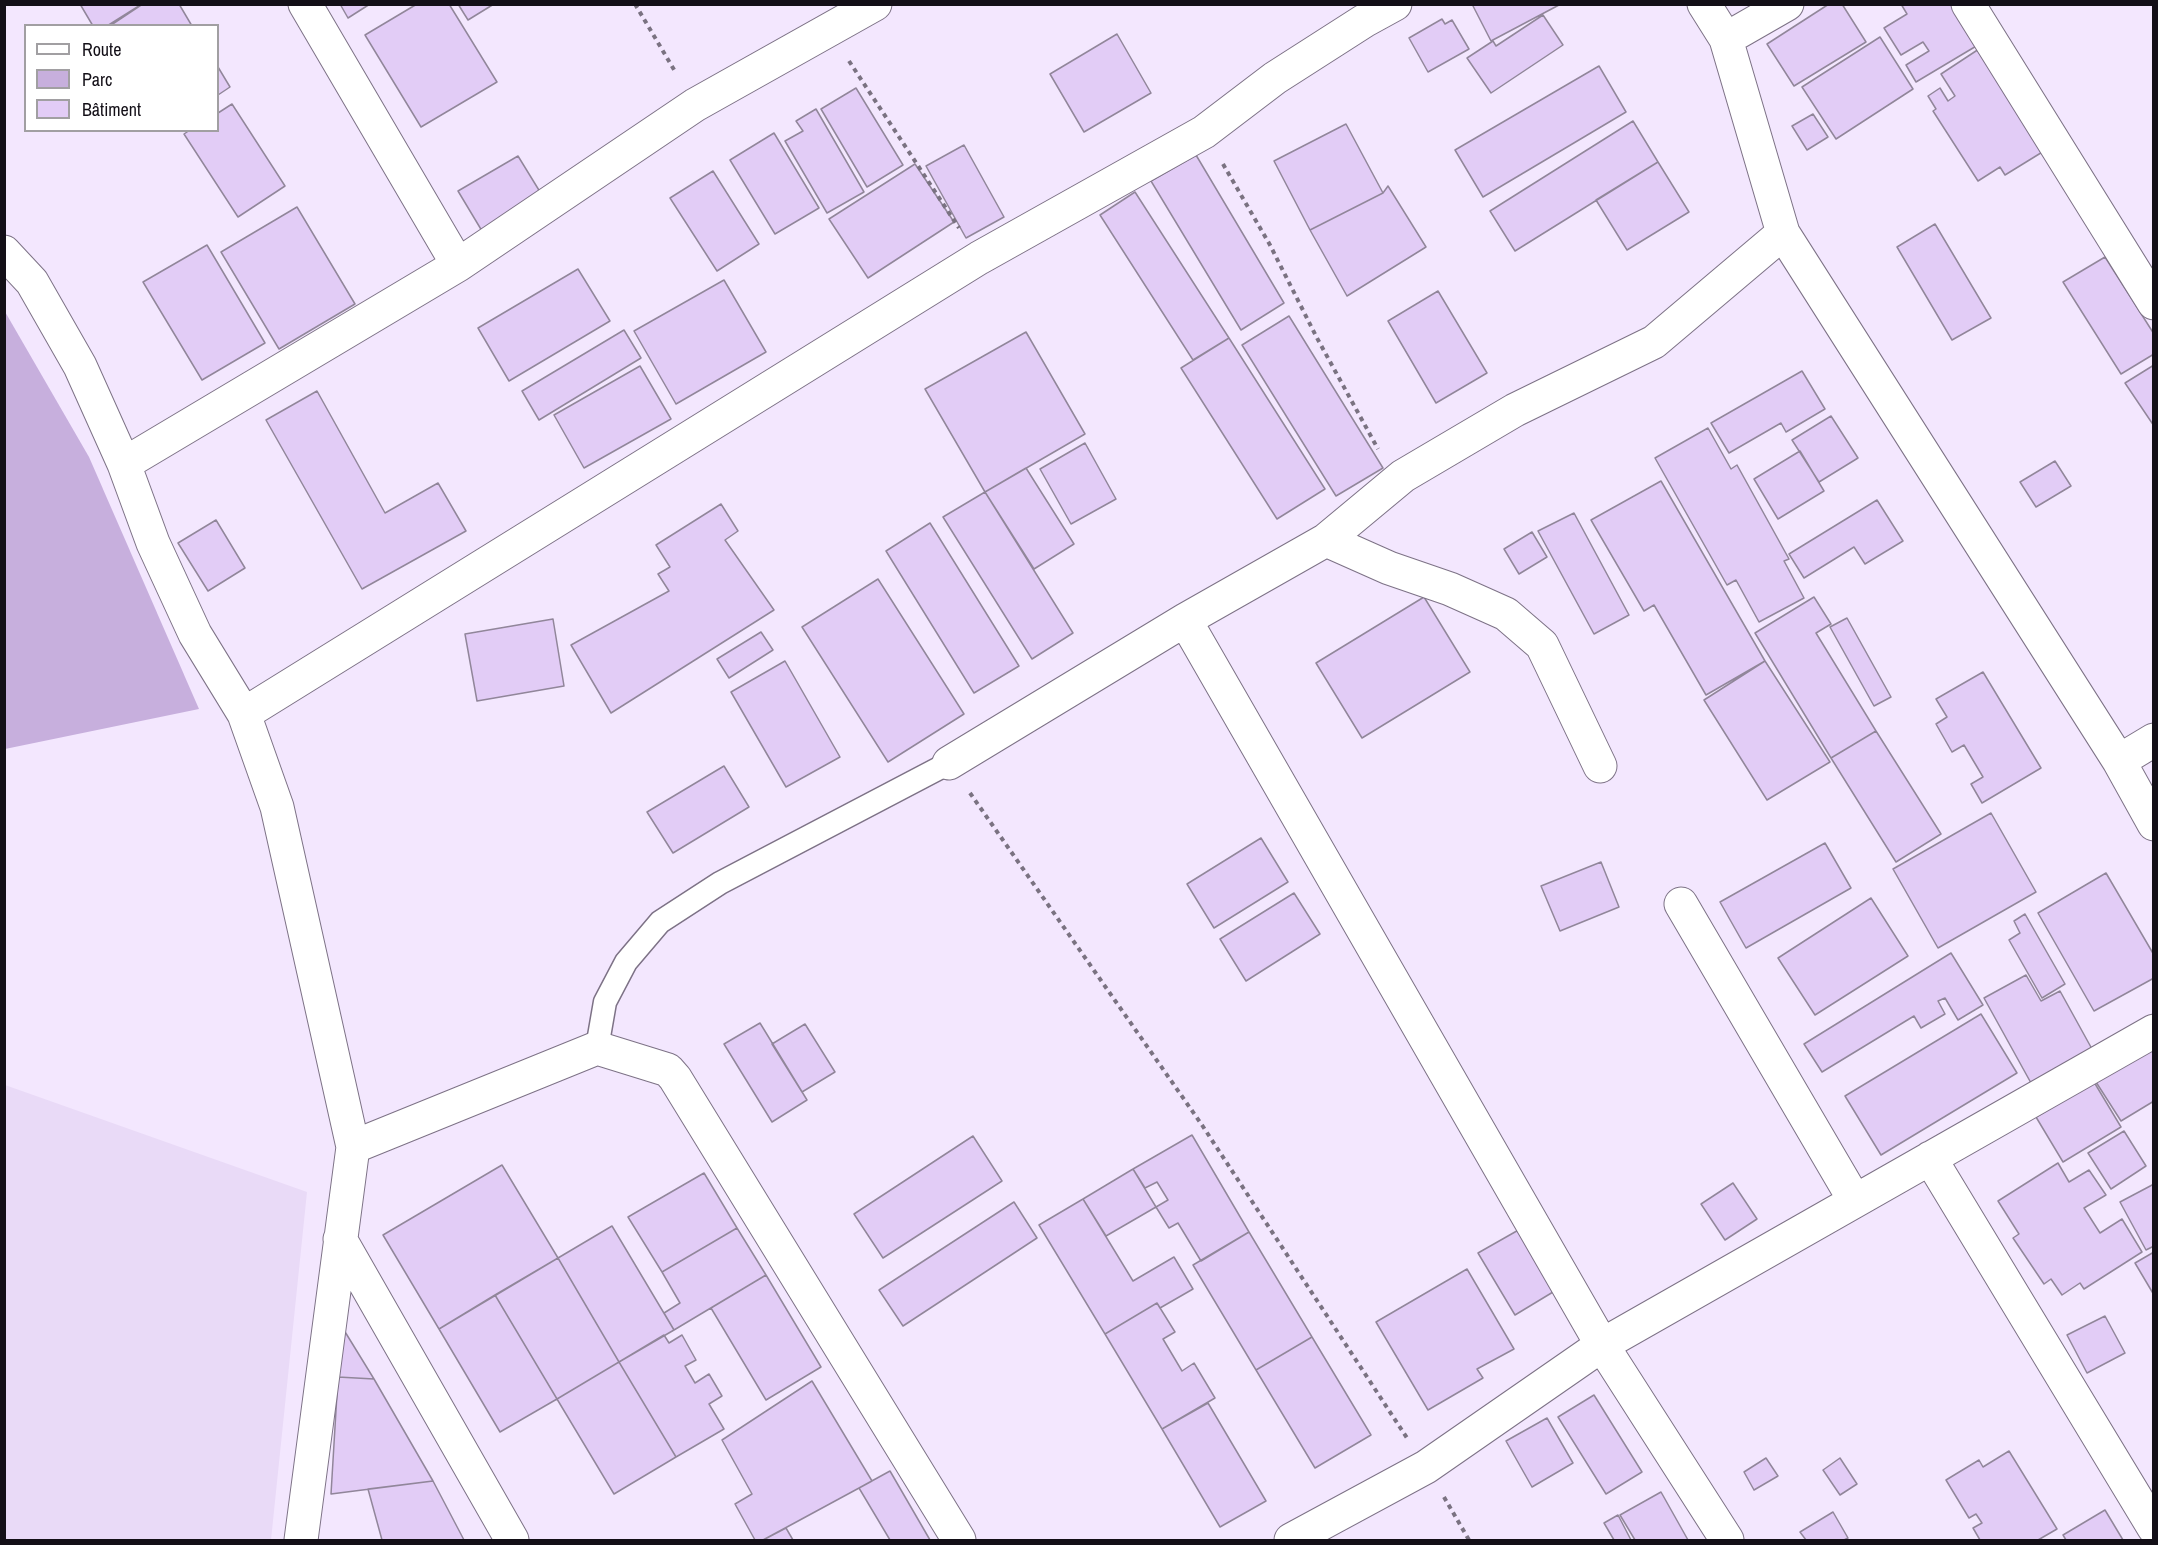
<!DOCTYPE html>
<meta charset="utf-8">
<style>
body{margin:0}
#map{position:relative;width:2158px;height:1545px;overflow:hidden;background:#f3e7fe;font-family:"Archivo Narrow",sans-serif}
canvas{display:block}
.frame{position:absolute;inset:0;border:6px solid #130f17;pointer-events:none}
.legend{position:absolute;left:24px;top:24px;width:195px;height:108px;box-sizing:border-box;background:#fff;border:2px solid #a19fa2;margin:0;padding:8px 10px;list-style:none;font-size:18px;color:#130f17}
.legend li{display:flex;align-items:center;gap:12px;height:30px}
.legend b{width:30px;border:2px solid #a19fa2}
</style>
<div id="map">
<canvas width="2158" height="1545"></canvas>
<div class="frame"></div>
<ul class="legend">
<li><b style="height:8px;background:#fff"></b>Route</li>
<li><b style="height:16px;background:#c7afdd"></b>Parc</li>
<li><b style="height:16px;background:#e2ccf6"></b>Bâtiment</li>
</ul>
</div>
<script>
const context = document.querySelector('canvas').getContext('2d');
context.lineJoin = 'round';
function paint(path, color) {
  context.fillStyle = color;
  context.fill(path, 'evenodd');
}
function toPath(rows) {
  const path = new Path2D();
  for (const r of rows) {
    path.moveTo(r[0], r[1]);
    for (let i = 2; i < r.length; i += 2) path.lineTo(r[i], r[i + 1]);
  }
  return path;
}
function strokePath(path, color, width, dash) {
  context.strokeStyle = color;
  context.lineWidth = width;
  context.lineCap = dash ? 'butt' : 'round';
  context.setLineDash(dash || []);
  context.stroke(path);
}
paint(toPath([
 [5,1085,307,1192,271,1540,5,1540]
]), '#e9daf7');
paint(toPath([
 [4,310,89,457,199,709,5,749]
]), '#c7afdd');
const building = toPath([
 [80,4,142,4,107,26,93,26,80,4],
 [143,4,179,4,192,26,110,26,143,4],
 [340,4,370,4,348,18,340,4],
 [417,4,449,4,497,82,421,127,365,35,417,4],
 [458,4,494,4,468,20,458,4],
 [1472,4,1559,4,1559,5,1491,41,1472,4],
 [1829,4,1842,4,1866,42,1794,86,1767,44,1829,4],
 [1901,4,1954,4,1978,45,1916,82,1906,65,1929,51,1923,42,1901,55,1884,28,1907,14,1901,4],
 [1543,15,1563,45,1491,93,1467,58,1493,41,1496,46,1543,15],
 [1442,19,1445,24,1452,20,1469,49,1428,72,1409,38,1442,19],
 [1117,34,1151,93,1084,132,1050,74,1117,34],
 [1880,37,1913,89,1836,139,1802,87,1880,37],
 [1979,49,2044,151,2005,175,2000,167,1978,181,1933,111,1936,109,1928,96,1940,88,1948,101,1955,96,1941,74,1979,49],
 [1599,66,1626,112,1483,197,1455,150,1599,66],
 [218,67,230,87,218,95,218,67],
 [856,88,903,165,867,187,821,109,856,88],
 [232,104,285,186,238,217,184,134,190,130,218,130,218,113,232,104],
 [816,109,864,192,827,213,785,141,803,131,796,121,816,109],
 [1813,114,1828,137,1807,150,1792,126,1813,114],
 [1633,121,1658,162,1515,251,1490,211,1633,121],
 [1346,124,1383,193,1310,230,1274,161,1346,124],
 [774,133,819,208,775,234,730,160,774,133],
 [964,145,1004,217,966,238,926,166,964,145],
 [1196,155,1284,303,1241,330,1151,181,1196,155],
 [518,156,545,200,485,236,458,191,518,156],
 [1658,162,1689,212,1627,250,1596,200,1658,162],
 [915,164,954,222,868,278,829,219,915,164],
 [713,171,759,244,717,271,670,198,713,171],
 [1388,186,1426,247,1347,296,1310,230,1383,193,1388,186],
 [1135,192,1229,338,1193,360,1100,215,1135,192],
 [297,207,355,304,279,349,221,252,297,207],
 [1935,224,1991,318,1952,340,1897,247,1935,224],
 [207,245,265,343,202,380,143,282,207,245],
 [2105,257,2154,334,2154,354,2121,374,2063,282,2105,257],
 [578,269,610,321,509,381,478,328,578,269],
 [724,280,766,352,676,404,634,331,724,280],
 [1438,291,1487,373,1436,403,1388,321,1438,291],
 [1289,316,1383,468,1336,496,1242,345,1289,316],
 [624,330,641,358,539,420,522,391,624,330],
 [1026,332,1085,434,985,492,925,389,1026,332],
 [1229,338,1325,489,1277,519,1181,368,1229,338],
 [2154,365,2154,426,2125,383,2154,365],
 [640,366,671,419,584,468,554,415,640,366],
 [1802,371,1825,409,1786,432,1781,423,1729,453,1711,423,1802,371],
 [317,391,385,513,438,483,466,531,362,589,266,420,317,391],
 [1831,416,1858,458,1819,482,1792,440,1831,416],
 [1708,428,1731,469,1737,465,1789,559,1784,561,1804,598,1759,622,1736,580,1727,585,1655,458,1708,428],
 [1085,443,1116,499,1071,524,1040,469,1085,443],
 [1800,451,1824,491,1778,519,1754,479,1800,451],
 [2055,461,2071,486,2036,507,2020,482,2055,461],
 [1026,468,1074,544,1034,569,985,492,1026,468],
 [1661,481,1765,661,1706,695,1654,605,1644,611,1591,520,1661,481],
 [985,492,1073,633,1032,659,943,517,985,492],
 [1877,500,1903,541,1865,564,1854,547,1804,578,1789,554,1877,500],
 [721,504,738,531,725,540,774,610,611,713,571,645,669,591,658,574,670,567,656,545,721,504],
 [1574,513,1629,615,1594,634,1538,531,1574,513],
 [216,520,245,568,208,591,178,543,216,520],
 [930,523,1019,666,974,693,886,551,930,523],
 [1532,532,1547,557,1519,574,1504,549,1532,532],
 [878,579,964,714,888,762,802,627,878,579],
 [1424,597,1470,672,1362,738,1316,663,1424,597],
 [1814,597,1831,624,1816,633,1876,731,1831,758,1755,633,1814,597],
 [1847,618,1891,697,1874,706,1830,627,1847,618],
 [553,619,564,686,477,701,465,634,553,619],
 [761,632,773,650,729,678,717,659,761,632],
 [785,661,840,757,786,787,731,692,785,661],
 [1765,661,1830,762,1767,800,1704,700,1765,661],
 [1983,672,2041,768,1982,803,1971,784,1983,777,1964,745,1952,752,1936,724,1947,717,1936,699,1983,672],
 [1876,731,1941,834,1896,862,1831,758,1876,731],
 [724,766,749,807,673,853,647,812,724,766],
 [1991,813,2036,892,1938,948,1893,869,1991,813],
 [1261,838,1288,882,1214,928,1187,884,1261,838],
 [1825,843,1851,888,1746,948,1720,902,1825,843],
 [1601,862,1619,907,1560,931,1541,886,1601,862],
 [2106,873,2154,955,2154,978,2094,1011,2038,913,2106,873],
 [1294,893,1320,934,1246,981,1220,939,1294,893],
 [1871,898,1908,956,1815,1015,1778,958,1871,898],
 [2025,914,2065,984,2042,998,2009,940,2020,933,2014,921,2025,914],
 [1951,953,1983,1005,1958,1020,1945,998,1938,1001,1945,1014,1921,1028,1914,1016,1822,1072,1804,1044,1951,953],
 [2026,975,2041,1001,2060,991,2092,1049,2031,1083,1984,998,2026,975],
 [1981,1014,2017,1073,1881,1155,1845,1096,1981,1014],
 [760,1023,807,1100,772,1122,724,1044,760,1023],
 [805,1024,835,1072,802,1092,772,1044,805,1024],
 [2154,1046,2154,1101,2121,1121,2096,1082,2154,1046],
 [2094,1082,2121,1127,2063,1162,2036,1117,2094,1082],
 [2124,1131,2146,1166,2111,1189,2088,1153,2124,1131],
 [1192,1135,1249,1232,1201,1261,1178,1223,1169,1228,1156,1207,1168,1200,1157,1182,1145,1188,1133,1169,1192,1135],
 [973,1136,1002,1181,883,1258,854,1214,973,1136],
 [2058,1163,2069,1182,2089,1170,2106,1195,2084,1208,2100,1233,2122,1219,2142,1252,2084,1289,2080,1283,2062,1295,2051,1279,2044,1284,2013,1238,2019,1234,1998,1201,2058,1163],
 [502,1165,558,1258,439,1329,383,1235,502,1165],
 [1133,1169,1156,1207,1106,1236,1083,1199,1133,1169],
 [704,1173,737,1228,662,1272,628,1217,704,1173],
 [1733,1183,1757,1219,1725,1240,1701,1204,1733,1183],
 [2154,1184,2154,1246,2146,1250,2120,1202,2154,1184],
 [1083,1199,1133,1281,1174,1257,1193,1289,1160,1308,1157,1303,1105,1334,1039,1225,1083,1199],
 [1014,1202,1037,1238,903,1326,879,1290,1014,1202],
 [612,1226,674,1330,619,1362,558,1258,612,1226],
 [737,1228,766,1275,674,1330,664,1313,680,1303,662,1272,737,1228],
 [1522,1228,1558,1289,1515,1315,1478,1253,1522,1228],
 [1249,1232,1312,1337,1256,1370,1193,1265,1249,1232],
 [2154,1252,2154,1295,2135,1263,2154,1252],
 [558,1258,619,1362,557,1399,495,1295,558,1258],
 [1467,1269,1514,1349,1477,1369,1483,1378,1428,1410,1376,1322,1467,1269],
 [766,1275,821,1367,766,1400,711,1308,766,1275],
 [495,1295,557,1399,500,1432,439,1329,495,1295],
 [1157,1303,1175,1332,1163,1339,1182,1371,1194,1363,1215,1398,1162,1429,1105,1334,1157,1303],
 [2105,1316,2125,1353,2087,1373,2067,1335,2105,1316],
 [339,1322,374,1379,338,1377,339,1322],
 [664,1335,669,1343,682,1335,696,1360,685,1366,695,1383,709,1374,722,1396,709,1404,724,1429,676,1457,619,1362,664,1335],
 [1312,1337,1371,1435,1315,1468,1256,1370,1312,1337],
 [619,1362,676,1457,614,1494,557,1399,619,1362],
 [338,1377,374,1379,433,1481,331,1494,338,1377],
 [812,1381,872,1481,763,1540,755,1540,735,1504,752,1494,722,1440,812,1381],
 [1594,1395,1642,1472,1606,1494,1558,1417,1594,1395],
 [1208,1403,1266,1501,1220,1527,1162,1429,1208,1403],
 [1547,1418,1573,1463,1532,1487,1506,1441,1547,1418],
 [2009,1451,2057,1529,2038,1540,1980,1540,1973,1528,1982,1523,1976,1514,1969,1518,1946,1480,1979,1460,1983,1467,2009,1451],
 [1766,1458,1778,1476,1754,1490,1744,1472,1766,1458],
 [1840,1458,1857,1484,1840,1495,1823,1470,1840,1458],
 [890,1471,930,1540,890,1540,859,1488,890,1471],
 [433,1481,464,1540,382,1540,368,1489,433,1481],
 [1661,1492,1688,1540,1635,1540,1620,1515,1661,1492],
 [2105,1510,2123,1540,2066,1540,2063,1535,2105,1510],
 [1833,1512,1848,1538,1844,1540,1806,1540,1800,1532,1833,1512],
 [1618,1515,1631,1540,1614,1540,1604,1523,1618,1515],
 [786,1528,793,1540,763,1540,786,1528]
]);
paint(building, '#e2ccf6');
strokePath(building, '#91869a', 1.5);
const lane = toPath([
 [597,1048,605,1002,626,962,660,922,720,883,949,763]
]);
const street = toPath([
 [305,4,458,265],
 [1704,4,1726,39,1783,233,2119,761,2154,824],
 [1968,4,2154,303],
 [1726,39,1787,4],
 [4,252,32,282,80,366,124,464,153,543,195,634,244,714,277,807,353,1147,301,1540],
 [124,464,458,265,695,105,875,4],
 [1326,540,1389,568,1450,589,1506,614,1542,645,1600,766],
 [1185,620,1602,1345,1727,1540],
 [244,714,979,258,1204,132,1275,78,1364,21,1395,4],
 [2119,761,2154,740],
 [949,763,1185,620,1326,540,1403,476,1515,410,1654,342,1783,233],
 [1681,904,1855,1201],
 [353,1147,597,1048,668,1070,675,1078,959,1540],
 [1930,1158,2154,1528],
 [340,1239,512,1540],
 [1291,1540,1426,1467,1602,1345,2154,1031]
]);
strokePath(lane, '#7d7286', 25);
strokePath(street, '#7d7286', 35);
strokePath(toPath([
 [635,4,676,73],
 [849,61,959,228],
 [1223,164,1270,245,1317,338,1378,449],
 [970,793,1202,1125,1407,1438],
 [1444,1497,1469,1540]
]), '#7a7281', 4, [4.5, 4.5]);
strokePath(lane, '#fff', 22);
strokePath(street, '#fff', 33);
</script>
